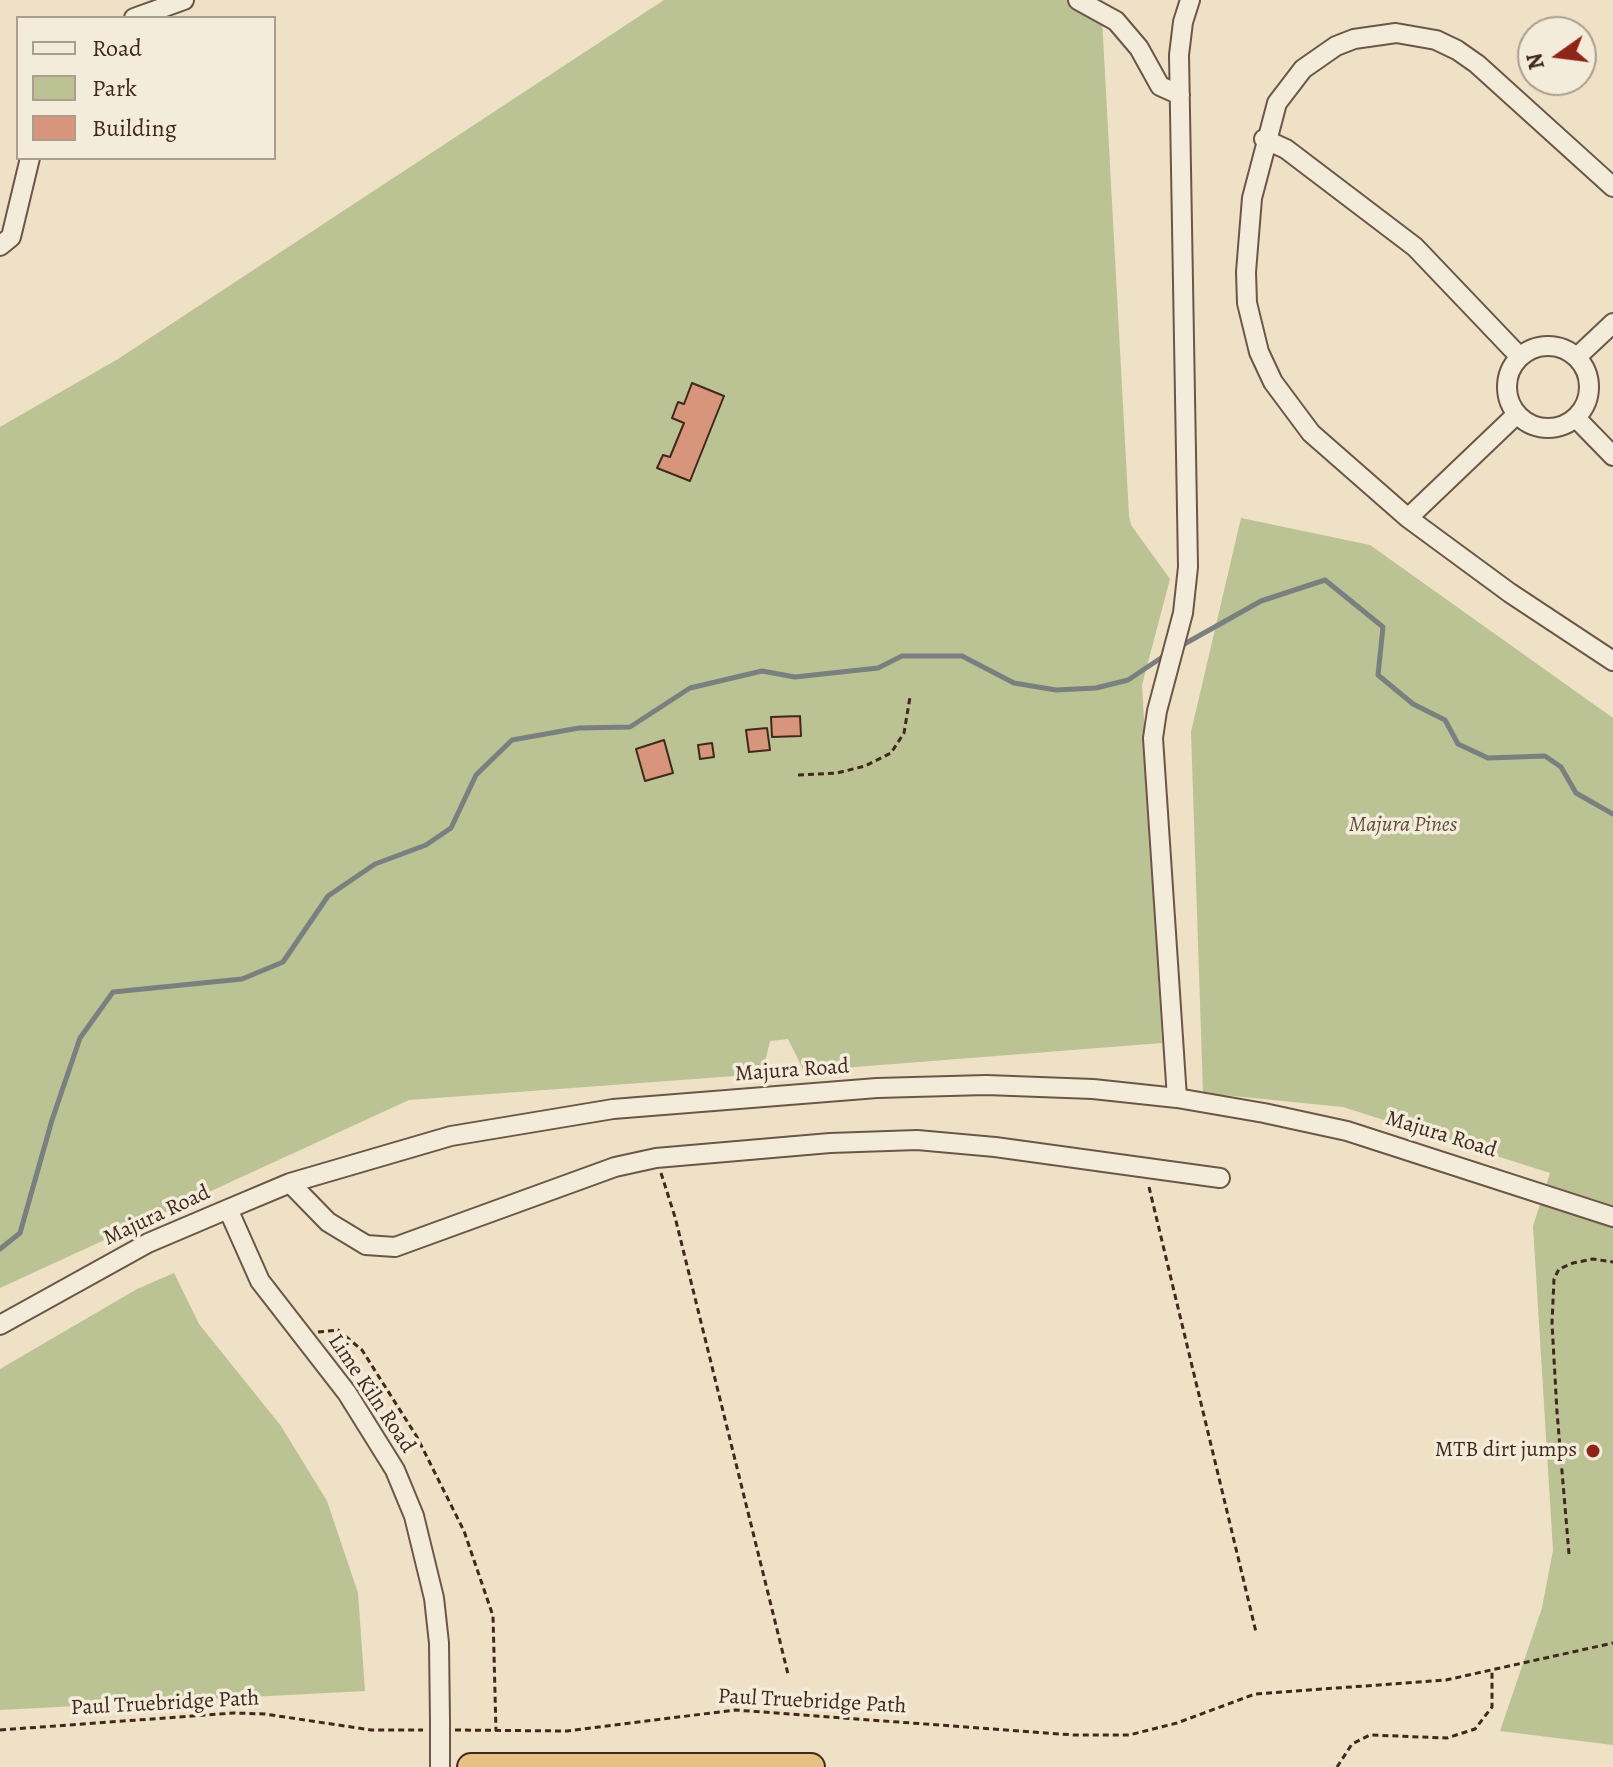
<!DOCTYPE html>
<style>
body{margin:0}
#map{position:relative;width:1613px;height:1767px;overflow:hidden;background:#eee1c6;font-family:Alegreya,serif}
canvas{display:block}
.legend{position:absolute;left:16px;top:16px;width:260px;height:144px;box-sizing:border-box;background:#f4ecda;border:2px solid #ac9e8e;margin:0;padding:10px 14px;list-style:none;font-size:24px;color:#41281d}
.legend li{display:flex;align-items:center;gap:16px;height:40px}
.legend b{width:40px;border:2px solid #ac9e8e}
.north{position:absolute;left:1517px;top:16px;width:80px;height:80px;box-sizing:border-box;background:#f4ecda;border:2px solid #ac9e8e;border-radius:50%;rotate:256deg;font-size:22px;font-weight:700;line-height:32px;text-align:center;color:#41281d}
.north::after{content:'';display:block;margin:auto;width:28px;height:36px;background:#8f2418;clip-path:polygon(50% 0,100% 100%,50% 72%,0 100%)}
</style>
<div id="map">
<canvas width="1613" height="1767"></canvas>
<ul class="legend">
<li><b style="height:10px;background:#f4ecda"></b>Road</li>
<li><b style="height:22px;background:#bbc293"></b>Park</li>
<li><b style="height:22px;background:#d7967c"></b>Building</li>
</ul>
<div class="north">N</div>
</div>
<script>
const context = document.querySelector('canvas').getContext('2d');
context.lineJoin = 'round';
function paint(path, color) {
  context.fillStyle = color;
  context.fill(path, 'evenodd');
}
function toPath(rows) {
  const path = new Path2D();
  for (const r of rows) {
    if (r.length === 3) {
      path.moveTo(r[0] + r[2], r[1]);
      path.arc(r[0], r[1], r[2], 0, 2 * Math.PI);
      continue;
    }
    path.moveTo(r[0], r[1]);
    for (let i = 2; i < r.length; i += 2) path.lineTo(r[i], r[i + 1]);
  }
  return path;
}
function strokePath(path, color, width, dash) {
  context.strokeStyle = color;
  context.lineWidth = width;
  context.lineCap = dash ? 'butt' : 'round';
  context.setLineDash(dash || []);
  context.stroke(path);
}
function label(font, color, halo, rows, align = 'center') {
  context.font = font + ' Alegreya,serif';
  context.lineWidth = 7;
  context.setLineDash([]);
  context.textBaseline = 'middle';
  context.strokeStyle = halo;
  context.fillStyle = color;
  for (const [text, x, y, turn = 0] of rows) {
    context.save();
    context.translate(x, y);
    context.rotate((+turn || 0) * Math.PI / 180);
    context.textAlign = isNaN(turn) ? turn : align;
    if (halo) context.strokeText(text, 0, 0);
    context.fillText(text, 0, 0);
    context.restore();
  }
}
paint(toPath([
 [664,0,1101,0,1129,516,1131,525,1170,579,1142,685,1162,1043,804,1071,788,1039,770,1041,762,1074,409,1100,0,1288,0,427,118,359],
 [1241,518,1370,545,1613,718,1613,1745,1500,1731,1542,1608,1553,1550,1533,1226,1550,1173,1343,1107,1203,1093,1191,732],
 [174,1273,199,1324,281,1426,327,1501,358,1593,365,1691,0,1710,0,1369,137,1289]
]), '#bbc293');
strokePath(toPath([
 [1179,647,1261,601,1325,580,1383,627,1378,675,1413,704,1445,720,1458,744,1488,758,1545,756,1561,767,1576,793,1613,814],
 [0,1249,20,1233,52,1120,80,1038,113,992,242,979,283,962,328,896,375,864,426,845,451,828,476,775,512,740,579,728,630,727,690,688,762,671,795,677,878,668,902,656,962,656,1014,683,1056,690,1096,688,1128,680,1167,654]
]), '#79807f', 5);
const building = toPath([
 [692,383,724,396,690,481,657,468,663,455,670,457,684,423,672,418,678,402,684,404,692,383],
 [800,716,801,736,772,737,771,717,800,716],
 [767,728,770,750,749,752,746,730,767,728],
 [664,740,673,773,645,781,636,749,664,740],
 [712,743,714,757,700,759,698,745,712,743]
]);
paint(building, '#d7967c');
strokePath(building, '#41281d', 2);
const minor = toPath([
 [1078,0,1116,21,1139,48,1160,86,1180,95],
 [134,18,184,0],
 [1264,139,1286,149,1415,247,1519,356],
 [1613,187,1477,64,1457,50,1436,40,1396,33,1354,39,1336,46,1303,69,1277,103,1252,198,1246,272,1247,303,1259,352,1273,382,1311,433,1408,518,1510,593,1613,661],
 [0,246,11,237,30,158],
 [1548,387,41],
 [1577,357,1613,323],
 [1576,418,1613,456],
 [1408,518,1517,414],
 [1177,1098,1153,738,1157,711,1183,613,1188,567,1179,55,1183,22,1190,0],
 [290,1183,328,1222,366,1245,395,1247,615,1167,656,1158,830,1143,917,1140,995,1147,1220,1178],
 [228,1209,260,1281,347,1393,395,1470,414,1516,434,1598,439,1643,440,1722],
 [0,1325,148,1243,228,1209,290,1183,451,1136,613,1109,877,1088,986,1085,1093,1089,1177,1098,1264,1113,1347,1131,1613,1217]
]);
const highway = toPath([
 [471,1767,811,1767]
]);
strokePath(minor, '#6c5647', 22);
strokePath(highway, '#41281d', 30);
strokePath(toPath([
 [798,775,837,773,865,766,891,753,904,733,910,697],
 [661,1173,675,1217,788,1674],
 [1149,1187,1256,1632],
 [318,1332,338,1330,362,1350,417,1437,464,1531,493,1616,496,1731],
 [1569,1554,1557,1412,1552,1323,1554,1279,1559,1269,1573,1263,1593,1259,1613,1262],
 [0,1730,234,1713,265,1714,371,1730,423,1730],
 [455,1730,567,1731,735,1710,1074,1735,1129,1735,1177,1723,1255,1694,1446,1680,1613,1643],
 [1337,1767,1352,1744,1370,1735,1447,1738,1475,1729,1492,1707,1492,1671]
]), '#41281d', 3, [6, 4]);
strokePath(minor, '#f4ecda', 18);
strokePath(highway, '#e7c083', 26);
const minorBridge = toPath([
 [440,1767,440,1722]
]);
strokePath(minorBridge, '#6c5647', 22, []);
strokePath(minorBridge, '#f4ecda', 18);
for (const [x, y, r, color] of [
 [1593,1451,8,"#8f2418"]
]) {
  const dot = new Path2D();
  dot.arc(x, y, r, 0, 2 * Math.PI);
  context.fillStyle = color;
  context.fill(dot);
  strokePath(dot, '#f4ecda', 3);
}
label('italic 22px', '#604e3a', '#f4ecda', [
 ["Majura Pines",1403,826]
]);
label('22px', '#41281d', '#f4ecda', [
 ["Majura Road",792,1071,-4],
 ["Majura Road",1441,1135,17],
 ["Majura Road",157,1216,-25],
 ["Lime Kiln Road",371,1394,56],
 ["Paul Truebridge Path",812,1702,3],
 ["Paul Truebridge Path",165,1704,-3]
]);
label('22px', '#41281d', '#f4ecda', [
 ["MTB dirt jumps",1577,1451]
], 'right');
</script>
